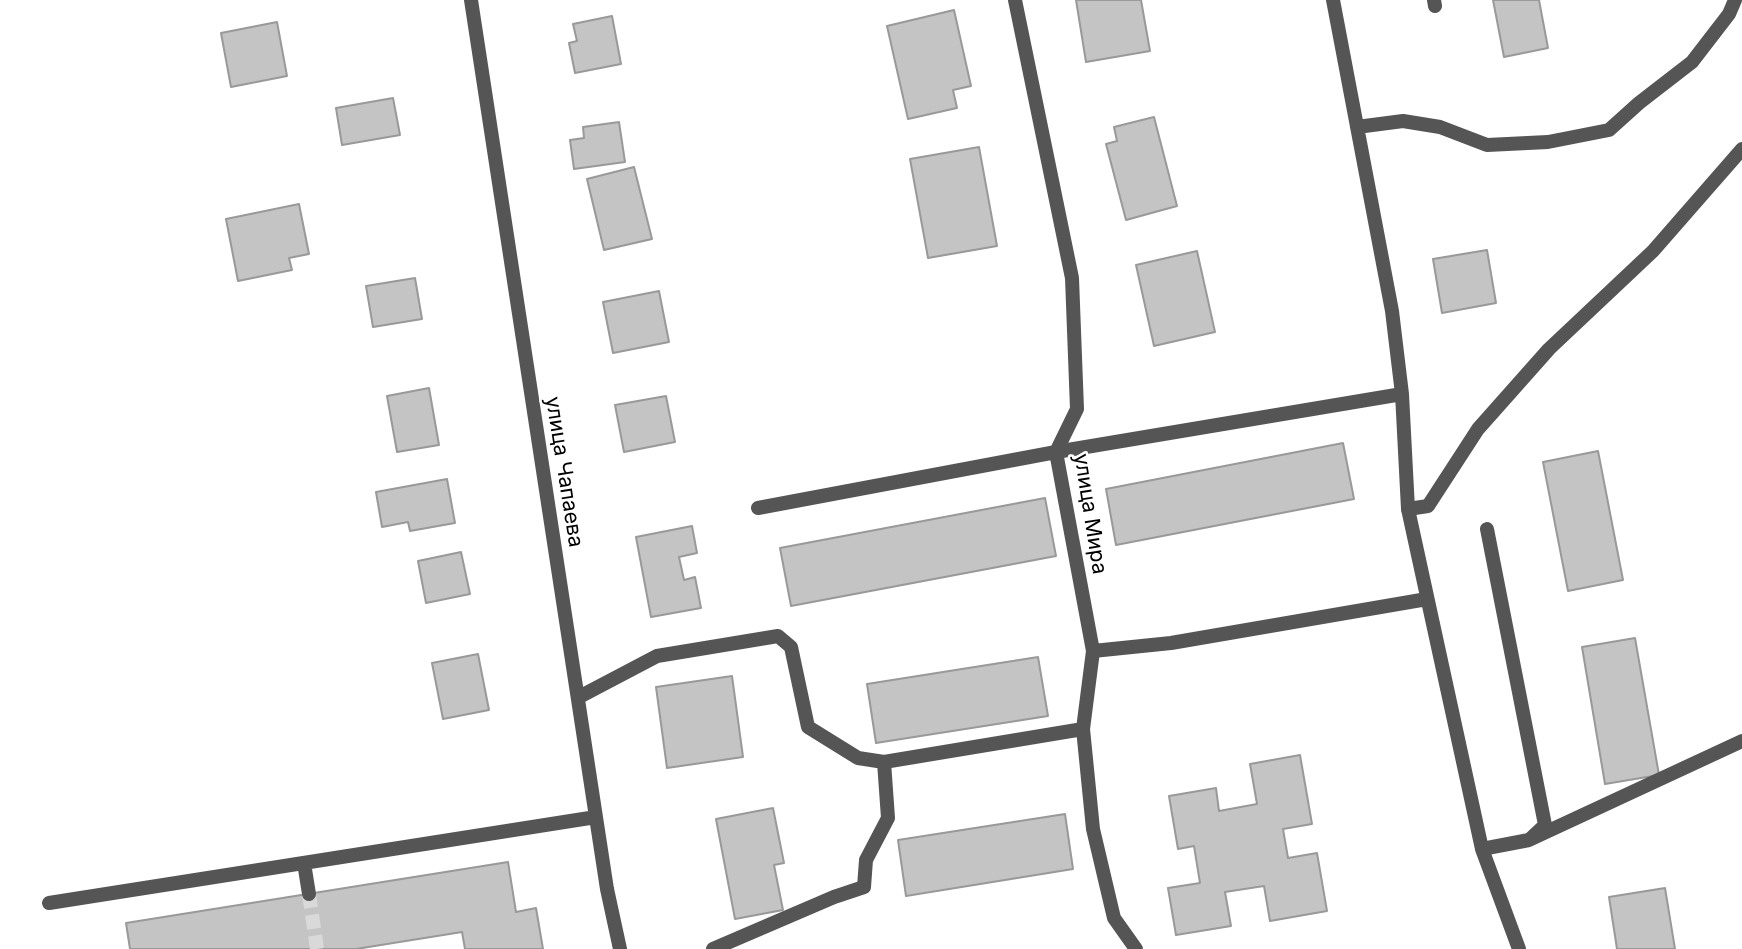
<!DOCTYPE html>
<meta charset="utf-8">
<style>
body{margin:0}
canvas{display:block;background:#fff}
</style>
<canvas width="1742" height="949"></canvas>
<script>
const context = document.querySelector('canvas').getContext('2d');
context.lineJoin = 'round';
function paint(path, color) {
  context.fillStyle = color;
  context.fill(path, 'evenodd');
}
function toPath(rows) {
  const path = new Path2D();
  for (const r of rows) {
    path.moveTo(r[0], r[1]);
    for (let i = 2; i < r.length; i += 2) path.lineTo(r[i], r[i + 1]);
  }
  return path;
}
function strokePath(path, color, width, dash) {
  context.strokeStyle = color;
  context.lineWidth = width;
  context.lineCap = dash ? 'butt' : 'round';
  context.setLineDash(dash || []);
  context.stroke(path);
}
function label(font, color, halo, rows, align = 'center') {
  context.font = font + ' Inter,sans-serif';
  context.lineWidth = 5;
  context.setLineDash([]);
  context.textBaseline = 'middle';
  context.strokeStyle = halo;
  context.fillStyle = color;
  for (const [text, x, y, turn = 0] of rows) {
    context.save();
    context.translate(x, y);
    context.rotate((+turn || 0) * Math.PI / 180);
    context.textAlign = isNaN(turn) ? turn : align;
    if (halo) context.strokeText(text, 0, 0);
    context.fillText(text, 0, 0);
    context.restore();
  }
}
const building = toPath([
 [1076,0,1141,0,1150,51,1086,62,1076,0],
 [1493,0,1539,0,1548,48,1504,57,1493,0],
 [954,10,971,86,953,90,957,108,908,119,887,26,954,10],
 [612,16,621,64,575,73,569,43,577,41,573,24,612,16],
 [277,22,287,76,231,87,221,33,277,22],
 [393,98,400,135,342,145,336,108,393,98],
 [1154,117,1177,206,1126,220,1106,144,1117,141,1114,127,1154,117],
 [619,122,625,162,574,169,570,140,584,138,583,127,619,122],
 [979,147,997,246,928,258,910,159,979,147],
 [634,167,652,239,604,250,587,179,634,167],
 [299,204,309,254,289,258,292,270,238,281,226,219,299,204],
 [1487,250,1496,303,1442,313,1433,259,1487,250],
 [1197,251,1215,332,1154,346,1136,265,1197,251],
 [415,278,422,319,373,327,366,286,415,278],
 [659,291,669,342,613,353,603,302,659,291],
 [429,388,439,445,397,452,387,396,429,388],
 [666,396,675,442,624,452,615,405,666,396],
 [1343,443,1354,499,1116,545,1106,489,1343,443],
 [1598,451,1623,580,1568,591,1543,462,1598,451],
 [447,479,455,523,410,531,408,522,382,527,376,492,447,479],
 [1045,498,1056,556,791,606,780,548,1045,498],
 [692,526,697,553,679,557,684,580,695,577,701,608,651,617,636,537,692,526],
 [461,552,470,594,426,603,418,561,461,552],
 [1635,638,1659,775,1605,784,1582,647,1635,638],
 [478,654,489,710,443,719,432,663,478,654],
 [1038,657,1048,716,876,743,867,684,1038,657],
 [732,676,743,757,667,768,656,687,732,676],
 [1300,755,1312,824,1283,829,1288,858,1317,853,1327,911,1270,921,1264,886,1225,892,1231,926,1176,935,1168,888,1200,883,1194,846,1178,849,1169,796,1216,788,1219,811,1257,804,1250,764,1300,755],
 [773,808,784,863,774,865,783,910,735,919,716,819,773,808],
 [1065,814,1073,869,906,896,898,840,1065,814],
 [508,862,516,912,536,908,543,949,465,949,462,932,356,949,130,949,126,923,508,862],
 [1665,888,1675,949,1617,949,1609,897,1665,888]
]);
paint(building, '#c4c4c4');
strokePath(building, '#999', 2);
strokePath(toPath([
 [309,894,317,949]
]), '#d9d9d9', 14, [14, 7]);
strokePath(toPath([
 [1434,0,1435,6],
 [1408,509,1428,506,1478,429,1549,349,1653,251,1742,149]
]), '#555', 14);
strokePath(toPath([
 [471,0,607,889,620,949],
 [1015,0,1072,278,1077,409,1056,452,1093,651,1083,729,1093,829,1114,918,1136,949],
 [1333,0,1392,311,1402,394,1408,509,1482,849,1519,949],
 [1357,127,1403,121,1440,127,1487,145,1548,142,1609,130,1639,103,1692,62,1729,14,1735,0],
 [758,508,1056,452,1402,394],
 [1487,529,1545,825,1529,840],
 [1093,651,1171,643,1427,599],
 [579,697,657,656,778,636,791,647,808,727,858,758,884,762],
 [1482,849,1529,840,1742,741],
 [304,863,309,894],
 [49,903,596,817],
 [713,949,834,897,864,887,866,860,888,818,884,762,1083,729]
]), '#555', 14);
label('21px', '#000', '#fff', [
 ["улица Чапаева",564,472,81],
 ["улица Мира",1090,514,81]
]);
</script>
